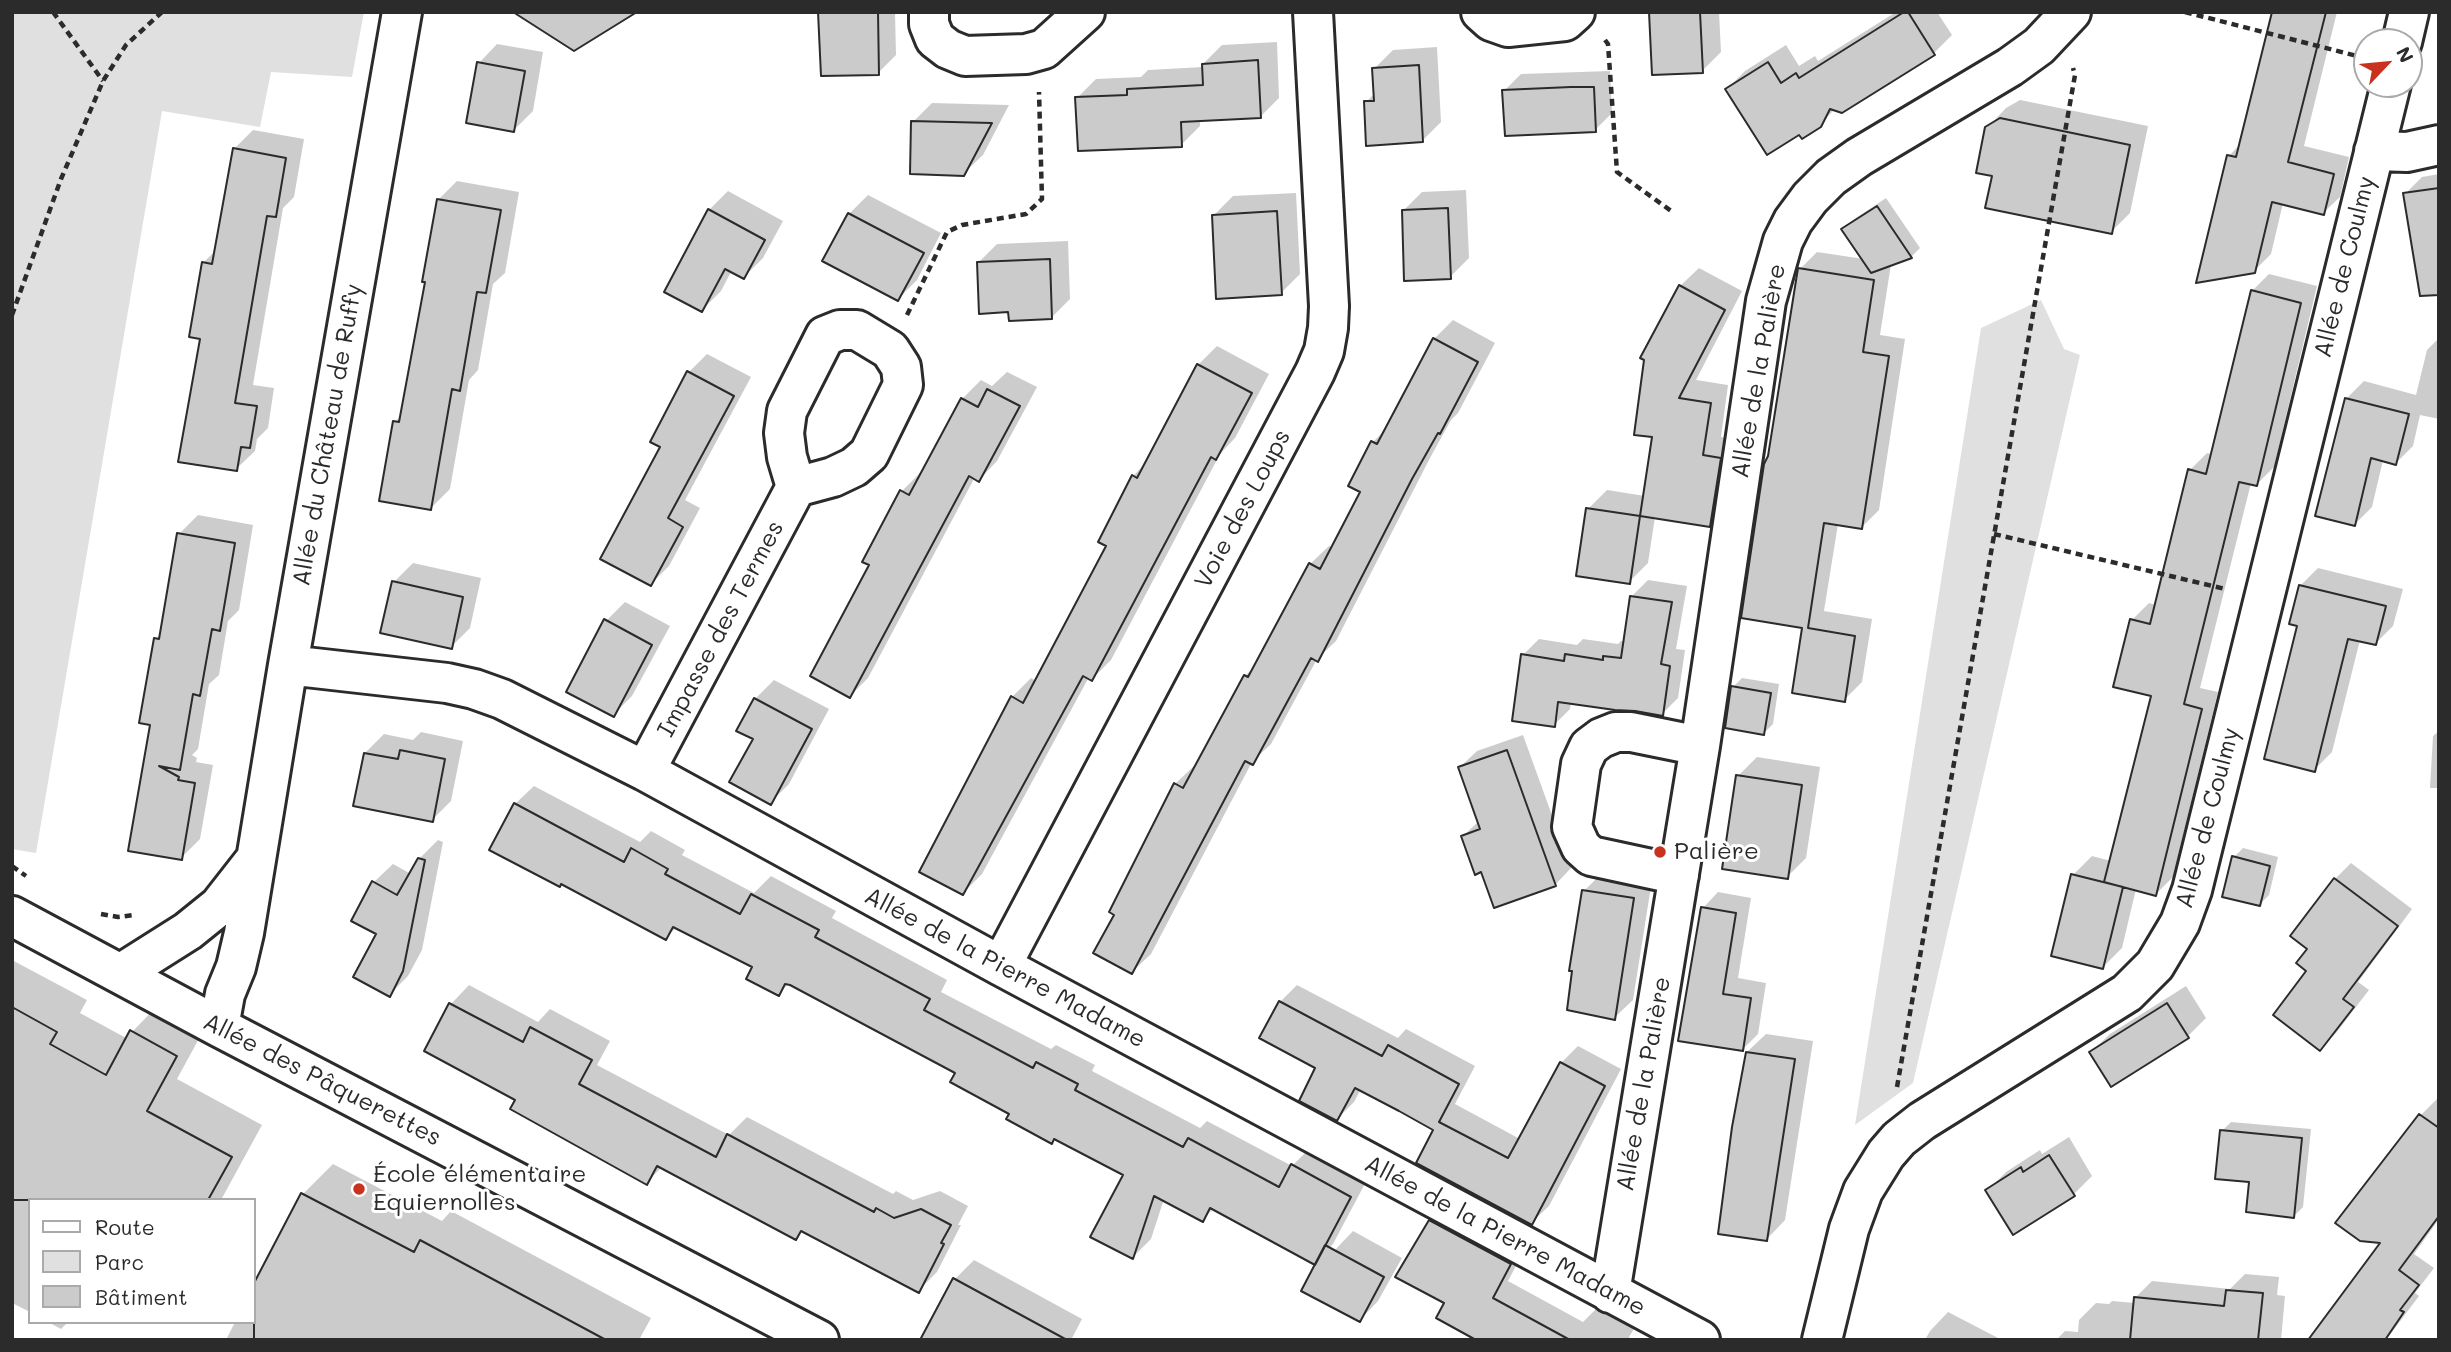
<!DOCTYPE html>
<meta charset="utf-8">
<style>
body{margin:0}
#map{position:relative;width:2451px;height:1352px;overflow:hidden;background:#fff;font-family:Mali,sans-serif}
canvas{display:block}
.frame{position:absolute;inset:0;border:14px solid #2b2b2b;pointer-events:none}
.legend{position:absolute;left:28px;top:1198px;width:228px;height:126px;box-sizing:border-box;background:#fff;border:2px solid #aaa;margin:0;padding:9px 12px;list-style:none;font-size:21px;color:#2b2b2b}
.legend li{display:flex;align-items:center;gap:14px;height:35px}
.legend b{width:35px;border:2px solid #aaa}
.north{position:absolute;left:2353px;top:28px;width:70px;height:70px;box-sizing:border-box;background:#fff;border:2px solid #aaa;border-radius:50%;rotate:64deg;font-size:19px;font-weight:700;line-height:28px;text-align:center;color:#2b2b2b}
.north::after{content:'';display:block;margin:auto;width:24px;height:32px;background:#c8321e;clip-path:polygon(50% 0,100% 100%,50% 72%,0 100%)}
</style>
<div id="map">
<canvas width="2451" height="1352"></canvas>
<div class="frame"></div>
<ul class="legend">
<li><b style="height:9px;background:#fff"></b>Route</li>
<li><b style="height:19px;background:#e0e0e0"></b>Parc</li>
<li><b style="height:19px;background:#cbcbcb"></b>Bâtiment</li>
</ul>
<div class="north">N</div>
</div>
<script>
const context = document.querySelector('canvas').getContext('2d');
context.lineJoin = 'round';
function paint(path, color) {
  context.fillStyle = color;
  context.fill(path, 'evenodd');
}
function toPath(rows) {
  const path = new Path2D();
  for (const r of rows) {
    path.moveTo(r[0], r[1]);
    for (let i = 2; i < r.length; i += 2) path.lineTo(r[i], r[i + 1]);
  }
  return path;
}
function strokePath(path, color, width, dash) {
  context.strokeStyle = color;
  context.lineWidth = width;
  context.lineCap = dash ? 'butt' : 'round';
  context.setLineDash(dash || []);
  context.stroke(path);
}
function label(font, color, halo, rows, align = 'center') {
  context.font = font + ' Mali,sans-serif';
  context.lineWidth = 6;
  context.setLineDash([]);
  context.textBaseline = 'middle';
  context.strokeStyle = halo;
  context.fillStyle = color;
  for (const [text, x, y, turn = 0] of rows) {
    context.save();
    context.translate(x, y);
    context.rotate((+turn || 0) * Math.PI / 180);
    context.textAlign = isNaN(turn) ? turn : align;
    if (halo) context.strokeText(text, 0, 0);
    context.fillText(text, 0, 0);
    context.restore();
  }
}
paint(toPath([
 [12,12,364,12,352,77,271,72,260,127,162,111,36,853,12,849],
 [2041,300,2064,349,2080,355,1913,1083,1855,1125,1981,328]
]), '#e0e0e0');
paint(toPath([
 [820,12,895,12,896,55,878,73],
 [1651,12,1719,12,1721,52,1702,71],
 [1896,12,1937,12,1952,35,1934,53,1835,109,1819,125,1727,89,1745,71,1786,45,1799,66,1815,56,1818,61],
 [2275,12,2337,12,2304,146,2349,157,2340,197,2323,213,2283,203,2271,254,2254,271,2229,156,2241,143],
 [1277,42,1279,98,1260,117,1200,119,1200,126,1181,145,1077,98,1096,79,1141,77,1148,70,1203,67,1203,64,1222,45],
 [497,44,543,52,533,111,514,130,479,63],
 [1437,47,1441,122,1422,141,1366,102,1375,93,1374,69,1393,50],
 [1610,71,1612,113,1595,130,1504,91,1521,74],
 [2020,100,2148,126,2130,213,2111,232,1994,175,1987,128,2006,108],
 [932,103,1009,105,983,155,963,174,913,122],
 [253,130,304,139,294,197,283,208,253,385,274,388,268,428,257,439,255,451,236,469,202,338,203,263,216,250,234,149],
 [2439,174,2439,239,2405,194,2422,177],
 [457,181,519,192,505,273,493,284,478,370,469,380,450,489,431,508,395,422,403,414,427,281,438,200],
 [1466,190,1469,258,1450,277,1403,211,1422,192],
 [728,191,783,221,763,258,744,277,732,270,721,291,702,310,709,210],
 [1296,193,1300,274,1281,293,1214,215,1233,196],
 [868,195,941,233,917,280,898,299,849,214],
 [1886,198,1920,248,1911,257,1891,264,1880,335,1905,339,1879,510,1862,527,1838,524,1824,611,1872,619,1862,682,1844,700,1804,626,1770,457,1800,269,1817,252,1864,259,1844,229,1853,220],
 [1068,241,1070,299,1051,318,978,263,997,244],
 [1699,268,1742,291,1696,380,1728,385,1721,437,1738,440,1728,507,1710,525,1655,517,1648,563,1629,582,1588,509,1607,490,1645,496,1680,286],
 [2269,274,2317,286,2274,467,2257,484,2251,483,2200,688,2218,692,2173,877,2156,894,2136,889,2122,948,2103,967,2073,875,2092,856,2111,861,2153,695,2132,620,2149,603,2156,605,2190,470,2207,453,2212,454,2252,291],
 [1453,320,1495,343,1458,413,1451,420,1430,458,1336,641,1317,659,1271,744,1252,762,1151,954,1132,972,1116,914,1175,784,1194,766,1196,767,1245,676,1257,664,1310,564,1329,546,1333,548,1363,492,1373,442,1388,427,1434,339],
 [2439,338,2439,419,2420,415,2413,446,2396,463,2383,460,2372,507,2355,524,2346,399,2364,381,2416,395,2427,350],
 [1217,346,1269,374,1235,438,1220,454,1111,660,1092,679,1089,677,982,874,963,893,1012,697,1031,678,1036,681,1108,545,1133,476,1146,463,1198,365],
 [707,354,751,377,685,500,700,508,669,566,651,584,663,447,689,372],
 [1007,372,1037,387,997,461,979,480,975,477,868,678,850,696,871,564,902,491,920,473,922,474,962,399,981,380,992,386],
 [198,515,253,525,239,610,228,621,219,675,209,684,198,749,192,755,197,758,196,762,213,765,200,839,181,858,130,850,152,724,156,639,162,632,179,534],
 [413,563,481,578,470,628,451,647,394,582],
 [2318,568,2403,589,2393,626,2376,643,2360,640,2332,752,2314,770,2300,624,2301,585],
 [1648,580,1687,586,1676,649,1685,650,1678,698,1662,714,1571,702,1570,709,1554,725,1523,655,1539,639,1577,645,1583,639,1618,644,1621,641,1625,641,1632,596],
 [625,602,670,626,632,696,613,715,606,621],
 [1742,678,1779,684,1773,724,1764,733,1733,687],
 [774,680,829,709,789,784,771,802,755,738,755,699],
 [2439,731,2439,788,2430,788,2433,736],
 [421,732,463,741,451,801,432,820,365,753,384,734,413,740],
 [1523,735,1571,868,1555,885,1482,870,1463,836,1479,821,1460,767,1477,751],
 [1757,757,1820,767,1806,858,1787,877,1738,776],
 [534,786,640,842,651,831,685,850,682,855,754,893,771,876,836,911,832,918,947,980,941,992,1051,1049,1056,1045,1095,1065,1092,1071,1200,1128,1207,1121,1292,1166,1311,1147,1368,1178,1333,1244,1314,1263,1214,1208,1202,1220,1164,1199,1151,1239,1133,1257,1125,1174,1056,1137,1051,1142,957,1072,789,983,778,994,754,966,677,927,665,938,515,804],
 [438,840,443,842,422,950,408,976,389,995,379,934,374,882,393,864,411,874,419,859],
 [2243,848,2278,857,2269,895,2260,904,2234,857],
 [2351,863,2412,909,2358,982,2369,990,2336,1033,2320,1049,2309,971,2309,949,2335,879],
 [1602,873,1652,880,1633,1000,1614,1018,1584,891],
 [1718,892,1751,898,1738,978,1766,983,1758,1034,1743,1049,1680,1040,1703,908],
 [12,960,87,1000,80,1013,128,1039,132,1032,163,1000,207,1024,177,1079,262,1125,221,1200,30,1200,30,1312,12,1303],
 [469,985,538,1022,550,1009,610,1041,597,1065,729,1135,747,1117,893,1194,896,1191,913,1200,940,1191,968,1206,958,1225,961,1225,937,1272,918,1291,803,1230,795,1238,662,1167,646,1183,517,1099,426,1051,451,1004],
 [1297,985,1398,1038,1406,1029,1475,1066,1455,1104,1520,1139,1561,1063,1578,1046,1621,1069,1549,1206,1531,1223,1436,1129,1361,1089,1354,1102,1337,1119,1317,1067,1280,1002],
 [2186,986,2206,1018,2188,1036,2091,1052,2110,1034],
 [1766,1034,1813,1041,1785,1220,1767,1239,1747,1052],
 [2437,1099,2439,1101,2439,1219,2414,1254,2434,1268,2415,1293,2419,1296,2386,1340,2320,1340,2383,1242,2338,1223,2421,1115],
 [2231,1122,2311,1129,2303,1207,2294,1216,2251,1180,2222,1131],
 [2069,1137,2092,1176,2073,1195,1987,1191,2006,1172,2040,1150,2042,1154],
 [333,1164,442,1221,451,1211,651,1318,639,1340,226,1340,235,1322,254,1322,254,1287,303,1194],
 [1447,1204,1526,1247,1508,1281,1583,1322,1600,1305,1637,1324,1629,1337,1633,1340,1473,1340,1474,1337,1446,1302,1430,1221],
 [1353,1231,1402,1258,1378,1301,1360,1320,1326,1302,1335,1250],
 [974,1260,1082,1319,1071,1340,943,1340,955,1279],
 [2245,1274,2279,1277,2277,1295,2285,1296,2281,1340,2056,1340,2065,1331,2078,1332,2079,1320,2096,1303,2109,1304,2112,1301,2135,1303,2135,1298,2152,1281,2230,1289],
 [1948,1312,2002,1340,1925,1340,1930,1331],
 [48,1322,68,1322,61,1329]
]), '#0003');
const building = toPath([
 [513,12,637,12,574,51,513,12],
 [818,12,878,12,879,75,821,76,818,12],
 [1649,12,1700,12,1703,73,1652,75,1649,12],
 [1904,12,1908,12,1935,55,1842,113,1830,109,1821,127,1802,139,1799,135,1767,155,1725,89,1768,62,1781,83,1796,73,1799,78,1904,12],
 [2272,12,2326,12,2288,162,2334,174,2324,215,2272,202,2255,273,2196,283,2227,155,2236,157,2272,12],
 [1258,60,1261,118,1181,122,1182,147,1078,151,1075,97,1127,95,1127,89,1203,85,1202,64,1258,60],
 [477,62,525,71,514,132,466,123,477,62],
 [1419,65,1423,142,1366,146,1364,101,1374,101,1372,68,1419,65],
 [1571,87,1594,87,1596,132,1505,136,1502,90,1571,87],
 [2000,118,2130,145,2112,234,1985,208,1992,176,1976,173,1985,127,2000,118],
 [911,121,952,122,992,123,964,176,910,174,911,121],
 [233,148,286,158,276,217,267,216,235,403,257,406,250,448,241,447,237,471,178,462,200,339,189,337,202,262,212,264,233,148],
 [2439,188,2439,295,2420,296,2403,193,2439,188],
 [437,199,501,210,486,293,477,292,460,391,452,389,431,510,379,501,393,421,399,422,425,282,422,282,437,199],
 [1877,206,1912,258,1871,273,1841,229,1877,206],
 [1448,208,1451,279,1404,281,1402,210,1448,208],
 [708,209,765,240,744,279,725,269,702,312,664,292,708,209],
 [1277,211,1282,295,1216,299,1212,215,1277,211],
 [848,213,924,253,898,301,822,261,848,213],
 [1050,259,1052,319,1009,321,1008,312,979,314,977,262,1050,259],
 [1798,268,1874,280,1863,352,1889,356,1862,529,1824,523,1808,628,1855,636,1845,702,1792,693,1802,628,1741,618,1764,464,1768,456,1798,268],
 [1679,285,1725,310,1679,398,1711,403,1703,455,1721,458,1710,527,1640,516,1652,437,1634,435,1644,360,1640,358,1679,285],
 [2251,290,2301,303,2257,486,2239,482,2184,704,2202,709,2156,896,2104,882,2151,696,2113,687,2130,619,2150,624,2188,469,2206,474,2251,290],
 [1433,338,1478,362,1440,434,1438,433,1412,479,1318,662,1311,658,1253,765,1245,761,1132,974,1093,953,1114,915,1109,912,1174,783,1183,788,1244,675,1248,677,1309,563,1320,569,1360,492,1348,486,1371,441,1377,444,1433,338],
 [1197,364,1252,393,1216,460,1211,457,1092,681,1083,676,963,895,919,872,1011,696,1023,703,1106,546,1098,542,1132,475,1137,478,1197,364],
 [687,371,734,396,668,518,683,527,651,586,600,559,660,447,650,442,687,371],
 [987,389,1020,406,979,482,969,476,850,698,810,676,869,565,862,562,900,490,909,495,961,398,978,407,987,389],
 [2345,398,2409,414,2396,465,2371,458,2355,526,2315,516,2345,398],
 [1586,508,1640,516,1630,584,1576,576,1586,508],
 [177,533,235,543,220,631,212,629,200,696,193,694,180,770,159,766,179,777,178,780,195,783,182,860,128,851,150,725,139,723,154,638,159,639,177,533],
 [392,581,463,597,452,649,380,633,392,581],
 [2299,585,2386,606,2376,645,2348,639,2315,772,2264,759,2297,626,2289,624,2299,585],
 [1630,596,1672,602,1661,664,1670,666,1663,716,1635,711,1615,710,1558,702,1555,727,1512,721,1521,654,1564,661,1565,654,1603,660,1603,656,1621,658,1630,596],
 [604,619,652,645,614,717,566,692,604,619],
 [1731,686,1771,693,1764,735,1725,728,1731,686],
 [754,698,812,729,771,805,729,782,753,739,736,731,754,698],
 [400,750,445,759,433,822,353,806,364,753,398,759,400,750],
 [1507,750,1556,886,1494,908,1481,872,1475,875,1461,836,1480,829,1458,767,1507,750],
 [1736,775,1802,785,1788,879,1722,869,1736,775],
 [514,803,624,862,631,848,668,869,665,874,740,914,751,894,819,930,815,937,930,999,924,1010,1033,1068,1036,1062,1078,1084,1075,1090,1183,1147,1188,1138,1279,1187,1291,1164,1351,1197,1315,1265,1210,1208,1203,1222,1154,1196,1133,1259,1090,1237,1123,1175,1054,1139,1052,1144,1006,1119,1009,1114,950,1082,955,1073,790,985,785,984,779,996,746,979,752,967,673,927,666,940,561,884,560,887,489,850,514,803],
 [2232,856,2270,866,2260,906,2222,897,2232,856],
 [418,858,425,860,403,971,390,997,353,977,376,934,351,921,372,881,397,895,418,858],
 [2071,874,2123,887,2103,969,2051,956,2071,874],
 [2334,878,2398,926,2343,999,2354,1007,2320,1051,2273,1015,2306,971,2296,963,2307,949,2290,936,2334,878],
 [1582,890,1634,898,1615,1020,1567,1010,1572,971,1569,971,1582,890],
 [1701,907,1736,913,1723,994,1751,998,1743,1051,1678,1041,1701,907],
 [1279,1001,1382,1056,1388,1045,1459,1084,1439,1122,1508,1158,1560,1062,1605,1086,1532,1225,1416,1163,1433,1130,1399,1111,1355,1088,1337,1121,1299,1101,1315,1068,1259,1038,1279,1001],
 [449,1003,523,1042,530,1027,592,1060,579,1084,716,1157,727,1134,874,1212,876,1208,894,1218,921,1209,951,1225,941,1243,944,1244,919,1293,801,1231,796,1240,657,1166,647,1185,510,1109,515,1100,424,1051,449,1003],
 [2167,1003,2189,1038,2111,1087,2089,1052,2167,1003],
 [12,1007,57,1032,50,1044,106,1075,130,1030,177,1056,147,1111,232,1157,208,1200,12,1200,12,1007],
 [1746,1052,1795,1059,1767,1241,1718,1234,1732,1127,1746,1052],
 [2419,1114,2439,1128,2439,1216,2399,1270,2419,1285,2400,1310,2404,1312,2385,1340,2308,1340,2380,1243,2360,1241,2335,1223,2419,1114],
 [2220,1130,2302,1138,2294,1218,2246,1212,2249,1182,2215,1179,2220,1130],
 [2049,1155,2075,1196,2013,1235,1985,1190,2021,1167,2023,1172,2049,1155],
 [301,1193,414,1252,420,1240,606,1340,254,1340,254,1283,301,1193],
 [1429,1220,1511,1264,1493,1298,1570,1340,1476,1340,1436,1318,1444,1303,1395,1277,1429,1220],
 [1325,1245,1384,1277,1360,1322,1301,1291,1325,1245],
 [953,1278,1067,1340,920,1340,953,1278],
 [2226,1290,2263,1293,2258,1340,2130,1340,2134,1297,2224,1306,2226,1290]
]);
paint(building, '#cbcbcb');
strokePath(building, '#2b2b2b', 2);
const minor = toPath([
 [929,12,929,24,935,39,948,49,965,56,1026,54,1044,49,1085,12],
 [1481,12,1491,21,1508,27,1565,21,1575,12],
 [2402,42,2409,12],
 [2374,151,2407,152,2439,145],
 [288,665,447,683,474,689,502,699,645,771,1001,966,1700,1340],
 [645,771,796,487,833,477,854,467,869,454,903,385,901,367,890,350,857,330,840,330,825,336,787,411,784,433,787,457,796,487],
 [1679,875,1591,856,1581,847,1572,827,1581,764,1589,747,1601,738,1616,732,1631,732,1700,746],
 [12,916,219,1027,819,1340],
 [1001,966,1315,372,1324,351,1328,328,1329,306,1313,12],
 [120,974,188,931,219,906,255,860],
 [219,1027,225,994,236,967,244,933,288,665,402,12],
 [1610,1293,1700,746,1766,301,1783,241,1793,221,1810,198,1831,177,1859,157,2010,67,2039,46,2071,12],
 [1822,1340,1849,1229,1863,1191,1886,1154,1899,1139,1922,1121,2127,993,2155,965,2180,923,2192,890,2391,84]
]);
strokePath(minor, '#2b2b2b', 44);
strokePath(toPath([
 [53,12,103,81],
 [2185,12,2361,57],
 [1605,40,1608,44,1617,172,1674,213],
 [12,315,61,179,103,81,126,45,162,12],
 [907,315,947,232,962,225,1026,214,1042,199,1039,92],
 [1994,534,2225,589],
 [12,866,26,876],
 [101,914,118,917,134,915],
 [1897,1087,2075,75,2073,68]
]), '#2b2b2b', 4.5, [7, 5]);
strokePath(minor, '#fff', 38);
for (const [x, y, r, color] of [
 [1660,852,7,"#c8321e"],
 [359,1189,7,"#c8321e"]
]) {
  const dot = new Path2D();
  dot.arc(x, y, r, 0, 2 * Math.PI);
  context.fillStyle = color;
  context.fill(dot);
  strokePath(dot, '#fff', 2.5);
}
label('24px', '#2b2b2b', '#fff', [
 ["Allée de Coulmy",2345,267,-76],
 ["Allée de la Palière",1759,371,-80],
 ["Allée du Château de Ruffy",328,435,-80],
 ["Voie des Loups",1243,509,-62],
 ["Impasse des Termes",721,629,-62],
 ["Allée de Coulmy",2208,818,-75],
 ["Allée de la Pierre Madame",1005,968,28],
 ["Allée des Pâquerettes",322,1080,27],
 ["Allée de la Palière",1644,1084,-80],
 ["Allée de la Pierre Madame",1505,1236,28]
]);
label('24px', '#2b2b2b', '#fff', [
 ["Palière",1674,852],
 ["École élémentaire",373,1175],
 ["Equiernolles",373,1203]
], 'left');
</script>
